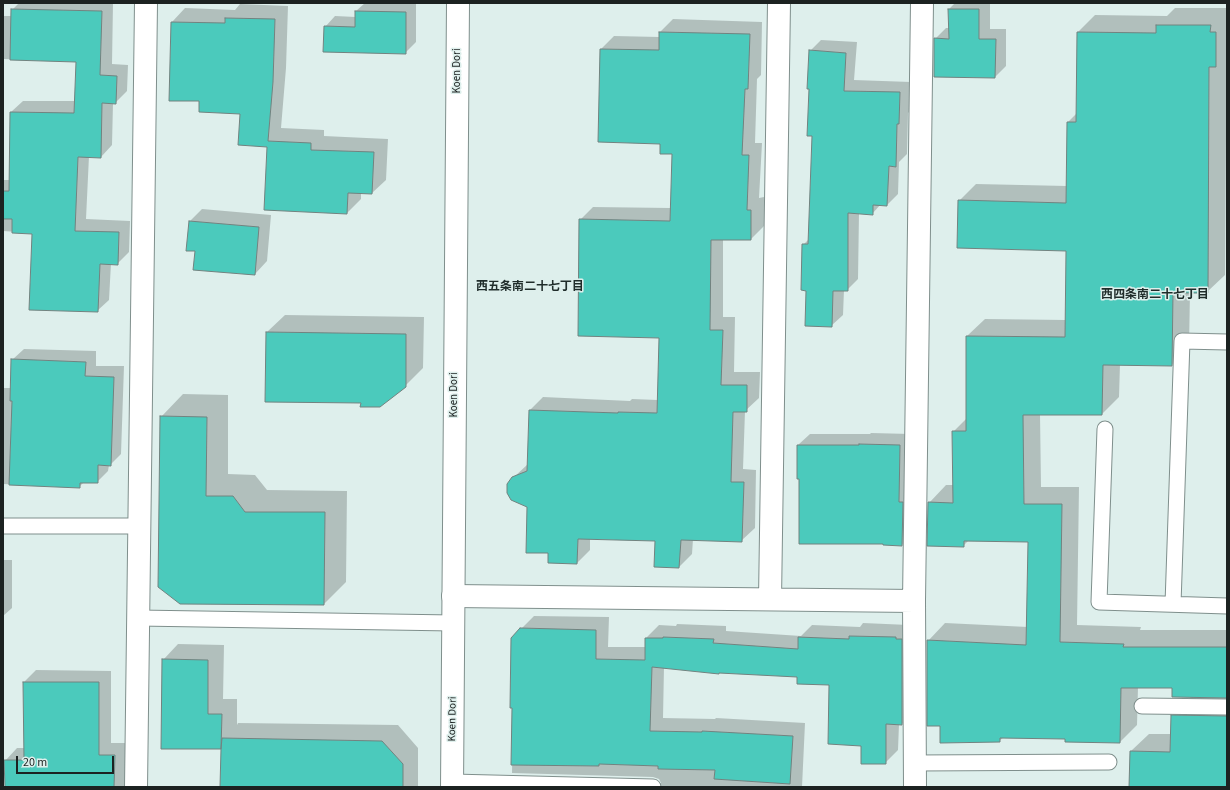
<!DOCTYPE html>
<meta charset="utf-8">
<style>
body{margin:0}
#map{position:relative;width:1230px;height:790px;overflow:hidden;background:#deefec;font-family:"Source Sans 3",sans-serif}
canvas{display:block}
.frame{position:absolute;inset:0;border:4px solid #1c2221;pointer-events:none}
.scale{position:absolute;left:16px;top:756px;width:98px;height:18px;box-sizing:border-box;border:2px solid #1c2221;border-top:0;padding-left:5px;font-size:12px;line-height:14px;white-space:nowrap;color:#1c2221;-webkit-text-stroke:3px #deefec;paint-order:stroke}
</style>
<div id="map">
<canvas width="1230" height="790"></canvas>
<div class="frame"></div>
<div class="scale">20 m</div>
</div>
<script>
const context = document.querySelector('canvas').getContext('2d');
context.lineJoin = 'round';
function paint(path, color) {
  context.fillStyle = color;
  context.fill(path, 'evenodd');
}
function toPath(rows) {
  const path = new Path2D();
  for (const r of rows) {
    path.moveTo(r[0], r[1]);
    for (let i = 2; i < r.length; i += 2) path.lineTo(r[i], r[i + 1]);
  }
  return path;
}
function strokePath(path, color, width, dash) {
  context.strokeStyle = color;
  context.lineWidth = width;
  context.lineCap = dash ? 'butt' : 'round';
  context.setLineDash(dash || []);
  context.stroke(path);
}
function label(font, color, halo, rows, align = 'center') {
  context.font = font + ' "Source Sans 3","Noto Sans JP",sans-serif';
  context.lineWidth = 3;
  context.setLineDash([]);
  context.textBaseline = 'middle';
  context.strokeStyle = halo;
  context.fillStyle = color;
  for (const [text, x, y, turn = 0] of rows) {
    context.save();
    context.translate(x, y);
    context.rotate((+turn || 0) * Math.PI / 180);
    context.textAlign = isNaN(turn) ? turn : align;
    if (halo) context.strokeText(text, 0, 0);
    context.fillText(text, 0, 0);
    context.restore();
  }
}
paint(toPath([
 [19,3,113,3,112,64,128,65,127,91,115,103,113,103,112,145,101,157,89,156,86,219,130,221,129,252,117,264,111,263,109,300,97,311,33,233,3,231,3,180,10,180,11,112,23,101,75,101,77,61,4,59,3,60,3,16,12,16,12,10],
 [365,3,416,3,416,42,405,53,325,27,335,16,356,17,356,11],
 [955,3,990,3,990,29,1006,29,1006,66,995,77,935,39,946,28,950,28,949,9],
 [240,4,288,6,286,68,281,128,324,130,324,136,388,139,386,180,372,193,361,193,361,199,347,213,268,146,241,113,200,100,172,22,185,8,235,10],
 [1175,8,1227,8,1225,275,1207,292,1190,292,1189,347,1172,365,1120,364,1119,397,1102,414,1040,414,1041,487,1079,487,1077,625,1141,627,1140,630,1227,630,1227,787,1130,787,1131,751,1149,734,1171,734,1172,716,1191,697,1173,687,1138,687,1137,725,1120,742,1066,738,1004,737,999,741,941,725,928,641,945,623,1028,627,1029,542,969,540,963,546,929,503,946,485,954,485,953,432,967,418,967,336,985,319,1066,320,1067,250,959,201,976,184,1067,186,1068,122,1077,113,1078,32,1095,15,1167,16],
 [673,19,762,22,761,75,757,79,755,143,762,143,759,198,764,197,764,226,751,239,723,239,723,317,735,317,734,372,760,372,759,398,745,411,743,469,756,470,755,528,741,541,693,539,692,554,679,567,656,540,590,538,590,550,577,563,549,552,528,507,513,478,528,464,530,410,543,397,630,401,632,399,658,400,660,337,580,220,593,207,671,208,673,153,661,143,601,49,614,36,660,37,660,32],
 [821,40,857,42,854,80,911,82,909,112,908,113,907,154,899,162,898,194,887,205,881,204,872,214,859,213,858,279,847,290,844,290,843,315,831,326,807,290,803,245,809,239,813,135,810,51],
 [202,209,271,215,267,261,255,274,196,250,190,221],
 [285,315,424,317,423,368,405,386,362,402,267,332],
 [24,349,96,351,96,366,124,366,121,454,110,465,109,465,108,471,97,482,84,482,79,487,3,484,3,388,12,388,12,360],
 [183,394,228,395,228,474,255,475,267,490,347,491,346,582,324,604,180,603,161,417],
 [871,433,911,434,913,533,902,545,800,478,798,445,810,434,870,434],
 [3,560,12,560,12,608,3,616],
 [534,616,609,617,608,647,646,647,646,638,659,625,676,626,677,624,726,626,726,631,801,636,812,625,860,627,863,623,909,625,915,711,902,724,899,724,898,750,885,763,862,745,830,684,798,676,664,667,663,718,715,719,716,718,805,723,802,787,517,787,524,780,661,783,659,779,653,777,512,773,513,707,521,629],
 [178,644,224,645,223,699,237,699,237,725,238,723,398,725,418,748,418,787,221,787,222,748,162,748,163,660],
 [36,670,111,671,111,743,127,743,125,787,6,787,5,761,17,748,25,748,24,682]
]), '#0003');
const building = toPath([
 [11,9,102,11,100,75,117,76,116,104,102,103,101,158,78,157,75,231,119,232,118,265,100,264,98,312,29,310,32,234,12,233,12,219,3,219,3,191,9,191,10,112,74,113,76,62,10,60,11,9],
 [948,9,979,9,979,39,996,39,995,78,934,77,934,38,949,39,948,9],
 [355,11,406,12,406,54,323,52,324,26,355,27,355,11],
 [225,18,275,19,273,82,268,141,311,143,311,150,374,152,372,194,348,193,347,214,264,210,267,147,238,145,240,114,199,112,199,101,169,101,171,22,225,23,225,18],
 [1156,25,1211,25,1210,32,1216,32,1216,67,1209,67,1208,293,1173,293,1172,366,1103,365,1102,415,1023,415,1024,504,1062,504,1060,642,1124,644,1123,647,1227,647,1227,698,1172,697,1172,688,1121,688,1120,743,1065,742,1065,739,1000,738,1000,742,940,743,940,726,927,726,927,640,1026,645,1028,542,964,541,964,547,927,546,928,502,953,503,952,431,966,431,966,336,1065,337,1066,251,957,248,958,200,1066,203,1067,122,1076,122,1077,32,1156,33,1156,25],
 [659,32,750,34,748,89,745,89,742,155,749,155,747,210,751,210,751,240,711,240,710,330,723,330,721,385,747,385,747,412,733,412,731,482,744,482,742,542,681,540,679,568,654,567,655,541,578,539,577,564,548,563,548,553,526,553,527,507,511,500,507,493,507,484,512,477,527,471,529,410,618,413,618,412,657,413,659,338,578,336,579,219,670,221,672,154,660,154,660,144,598,142,600,49,659,50,659,32],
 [809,50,846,53,844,91,900,92,899,124,897,124,896,167,889,166,887,206,873,205,873,215,848,213,848,291,833,291,832,327,805,326,806,291,801,290,802,244,808,244,812,136,807,136,809,89,807,89,809,50],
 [189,221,259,227,255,275,193,270,195,251,186,251,189,221],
 [266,332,406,334,406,387,380,407,360,407,361,403,265,402,266,332],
 [11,359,86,362,85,376,114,377,111,466,98,465,98,483,80,483,80,488,9,485,12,401,10,401,11,359],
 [160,416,207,417,206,496,233,496,245,512,325,512,324,605,180,604,158,587,160,416],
 [859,444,900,445,899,502,903,502,902,546,883,545,883,544,799,544,799,479,797,479,797,445,859,445,859,444],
 [520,628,596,630,596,659,645,660,645,638,663,638,663,637,714,639,713,643,798,649,798,637,849,639,849,636,896,637,896,639,902,639,902,725,886,724,886,764,861,764,861,746,828,744,829,685,797,684,797,677,719,673,719,674,652,667,650,731,702,732,702,731,793,736,790,784,714,779,715,770,658,769,658,766,599,764,599,766,511,765,512,708,510,708,511,638,520,628],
 [162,659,208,660,208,714,222,714,221,749,222,738,382,741,403,764,403,787,220,787,221,749,161,749,162,659],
 [23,682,99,682,99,755,115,755,114,787,5,787,4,760,24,760,23,682],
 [1171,715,1227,716,1227,787,1129,787,1130,751,1170,752,1171,715]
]);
paint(building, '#4bcabc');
strokePath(building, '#72827f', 1);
const lane = toPath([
 [1105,429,1099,602,1227,606],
 [3,526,139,526],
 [1173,604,1182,341,1227,342],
 [138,618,453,623],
 [1142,706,1227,707],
 [915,763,1109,762],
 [452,782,653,787]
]);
const street = toPath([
 [453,596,914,601],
 [770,599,779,3],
 [136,787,146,3],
 [915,787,914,601,922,3]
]);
const secondary = toPath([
 [452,787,458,3]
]);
strokePath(lane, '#7f8f8c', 17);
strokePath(street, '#7f8f8c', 24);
strokePath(secondary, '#7f8f8c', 24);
strokePath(lane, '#fff', 15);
strokePath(street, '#fff', 22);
strokePath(secondary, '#fff', 22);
label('11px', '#1c2221', '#deefec', [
 ["Koen Dori",458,71,-90],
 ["Koen Dori",455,395,-90],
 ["Koen Dori",453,719,-89]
]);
label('bold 12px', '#1f2c2a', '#deefec', [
 ["西五条南二十七丁目",530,287],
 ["西四条南二十七丁目",1155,295]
]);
</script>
